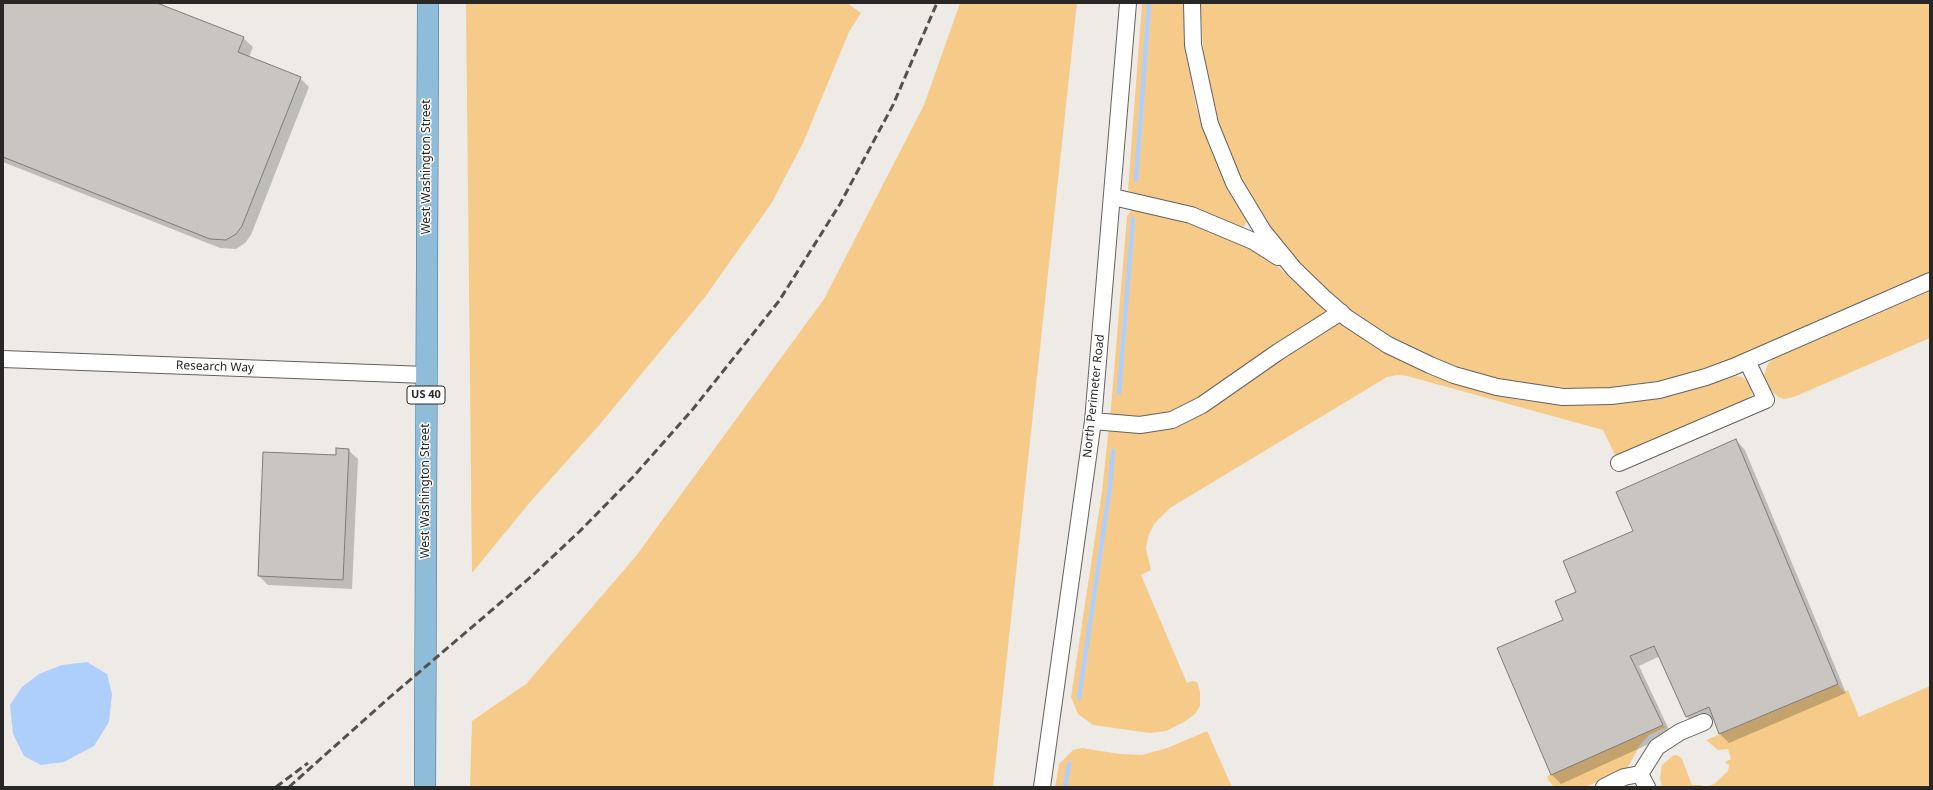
<!DOCTYPE html>
<style>
body{margin:0}
#map{position:relative;width:1933px;height:790px;overflow:hidden;background:#eeebe7;font-family:"Noto Sans",sans-serif}
canvas{display:block}
.frame{position:absolute;inset:0;border:4px solid #282726;pointer-events:none}
</style>
<div id="map">
<canvas width="1933" height="790"></canvas>
<div class="frame"></div>
</div>
<script>
const context = document.querySelector('canvas').getContext('2d');
context.lineJoin = 'round';
function paint(path, color) {
  context.fillStyle = color;
  context.fill(path, 'evenodd');
}
function toPath(rows) {
  const path = new Path2D();
  for (const r of rows) {
    path.moveTo(r[0], r[1]);
    for (let i = 2; i < r.length; i += 2) path.lineTo(r[i], r[i + 1]);
  }
  return path;
}
function strokePath(path, color, width, dash) {
  context.strokeStyle = color;
  context.lineWidth = width;
  context.lineCap = dash ? 'butt' : 'round';
  context.setLineDash(dash || []);
  context.stroke(path);
}
function label(font, color, halo, rows, align = 'center') {
  context.font = font + ' "Noto Sans",sans-serif';
  context.lineWidth = 3;
  context.setLineDash([]);
  context.textBaseline = 'middle';
  context.strokeStyle = halo;
  context.fillStyle = color;
  for (const [text, x, y, turn = 0] of rows) {
    context.save();
    context.translate(x, y);
    context.rotate((+turn || 0) * Math.PI / 180);
    context.textAlign = isNaN(turn) ? turn : align;
    if (halo) context.strokeText(text, 0, 0);
    context.fillText(text, 0, 0);
    context.restore();
  }
}
paint(toPath([
 [466,3,847,3,861,13,849,32,803,143,771,204,705,297,601,423,531,501,472,573],
 [960,3,1077,3,993,787,470,787,472,721,526,684,636,556,824,299,924,105],
 [1142,3,1184,3,1186,45,1196,107,1210,148,1221,173,1247,221,1243,228,1239,229,1133,194,1128,190],
 [1200,3,1930,3,1930,273,1728,361,1667,380,1600,389,1548,387,1496,379,1449,365,1400,343,1360,318,1345,306,1299,263,1265,220,1240,178,1218,121,1210,93,1204,59],
 [1140,207,1173,217,1238,240,1276,265,1331,315,1369,343,1394,357,1428,374,1469,388,1515,399,1545,403,1586,405,1620,404,1665,397,1737,376,1742,377,1751,385,1752,394,1744,402,1616,457,1603,430,1407,376,1398,375,1387,377,1170,508,1154,524,1148,537,1146,549,1151,570,1141,575,1187,683,1192,681,1197,682,1200,692,1200,706,1195,714,1184,722,1166,731,1150,733,1093,725,1078,714,1071,697,1102,491,1111,407,1127,216,1131,211],
 [1930,291,1930,338,1794,397,1785,399,1778,397,1768,387,1764,375,1768,364,1773,359],
 [1838,684,1844,692,1848,690,1859,717,1930,686,1930,787,1706,787,1714,784,1728,771,1729,765,1725,762,1731,759,1728,749,1718,750,1706,740],
 [1663,725,1666,727,1649,735,1640,745,1628,767,1616,774,1585,787,1554,787,1548,780,1547,776],
 [1207,731,1232,787,1055,787,1059,764,1073,750,1082,748,1120,754,1142,755,1167,748],
 [1674,755,1679,756,1682,759,1692,785,1701,785,1705,787,1662,787,1660,779,1662,765]
]), '#f6cb8a');
paint(toPath([
 [87,662,107,674,112,694,109,722,94,746,64,762,41,765,24,756,13,734,10,705,22,687,39,674,62,665]
]), '#aecffc');
paint(toPath([
 [3,3,161,3,167,8,243,38,253,47,249,57,300,78,309,87,251,235,245,243,236,249,220,248,3,162],
 [1736,440,1745,450,1846,693,1729,743,1720,734,1714,718,1696,726,1686,716,1660,656,1639,666,1671,734,1561,784,1552,775,1564,621,1578,592,1634,532],
 [348,450,358,459,352,589,268,585,259,576,337,456]
]), '#0003');
strokePath(toPath([
 [1136,180,1149,3],
 [1119,393,1133,219],
 [1079,698,1110,486,1113,451],
 [1065,787,1069,764]
]), '#aecffc', 4.5);
const building = toPath([
 [3,3,157,3,244,37,238,52,301,77,242,226,236,234,226,240,210,239,3,157,3,3],
 [1736,439,1838,684,1719,734,1709,707,1686,717,1654,646,1630,656,1663,725,1551,775,1497,648,1563,620,1555,601,1576,592,1563,561,1633,531,1616,492,1736,439],
 [336,448,349,449,343,580,258,576,263,452,336,455,336,448]
]);
paint(building, '#c9c6c1');
strokePath(building, '#7e7b77', 1);
const minor = toPath([
 [1192,3,1193,45,1210,124,1234,183,1263,231,1294,269,1323,297,1347,318,1388,345,1430,365,1454,375,1497,387,1563,397,1611,396,1659,390,1706,377,1733,367,1930,281],
 [1113,197,1191,215,1253,241,1278,257],
 [3,359,426,375],
 [1093,421,1140,425,1172,420,1202,405,1278,352,1341,312],
 [1619,463,1766,400,1747,361],
 [1640,774,1647,787],
 [1042,787,1093,421,1128,3],
 [1604,787,1624,777,1640,774,1657,747,1680,732,1704,722]
]);
const major = toPath([
 [425,787,428,3]
]);
strokePath(minor, '#64615d', 18);
strokePath(major, '#3b6c8a', 22);
strokePath(minor, '#fff', 16);
strokePath(major, '#8fbdd9', 21);
strokePath(toPath([
 [276,787,308,763],
 [289,787,390,697,533,575,580,531,633,477,693,409,779,301,840,204,893,105,937,3]
]), '#52514f', 3, [8, 4]);
for (const [x, y, w] of [
 [426,395,38]
]) {
  const box = new Path2D();
  box.roundRect(x - w / 2, y - 9, w, 18, 3);
  context.fillStyle = '#fff';
  context.fill(box);
  strokePath(box, '#282726', 1);
}
label('bold 11px', '#282726', null, [
 ["US 40",426,395]
]);
label('12px', '#282726', '#fff', [
 ["West Washington Street",427,167,-90],
 ["Research Way",215,367,2],
 ["North Perimeter Road",1094,396,-84],
 ["West Washington Street",426,491,-90]
]);
</script>
